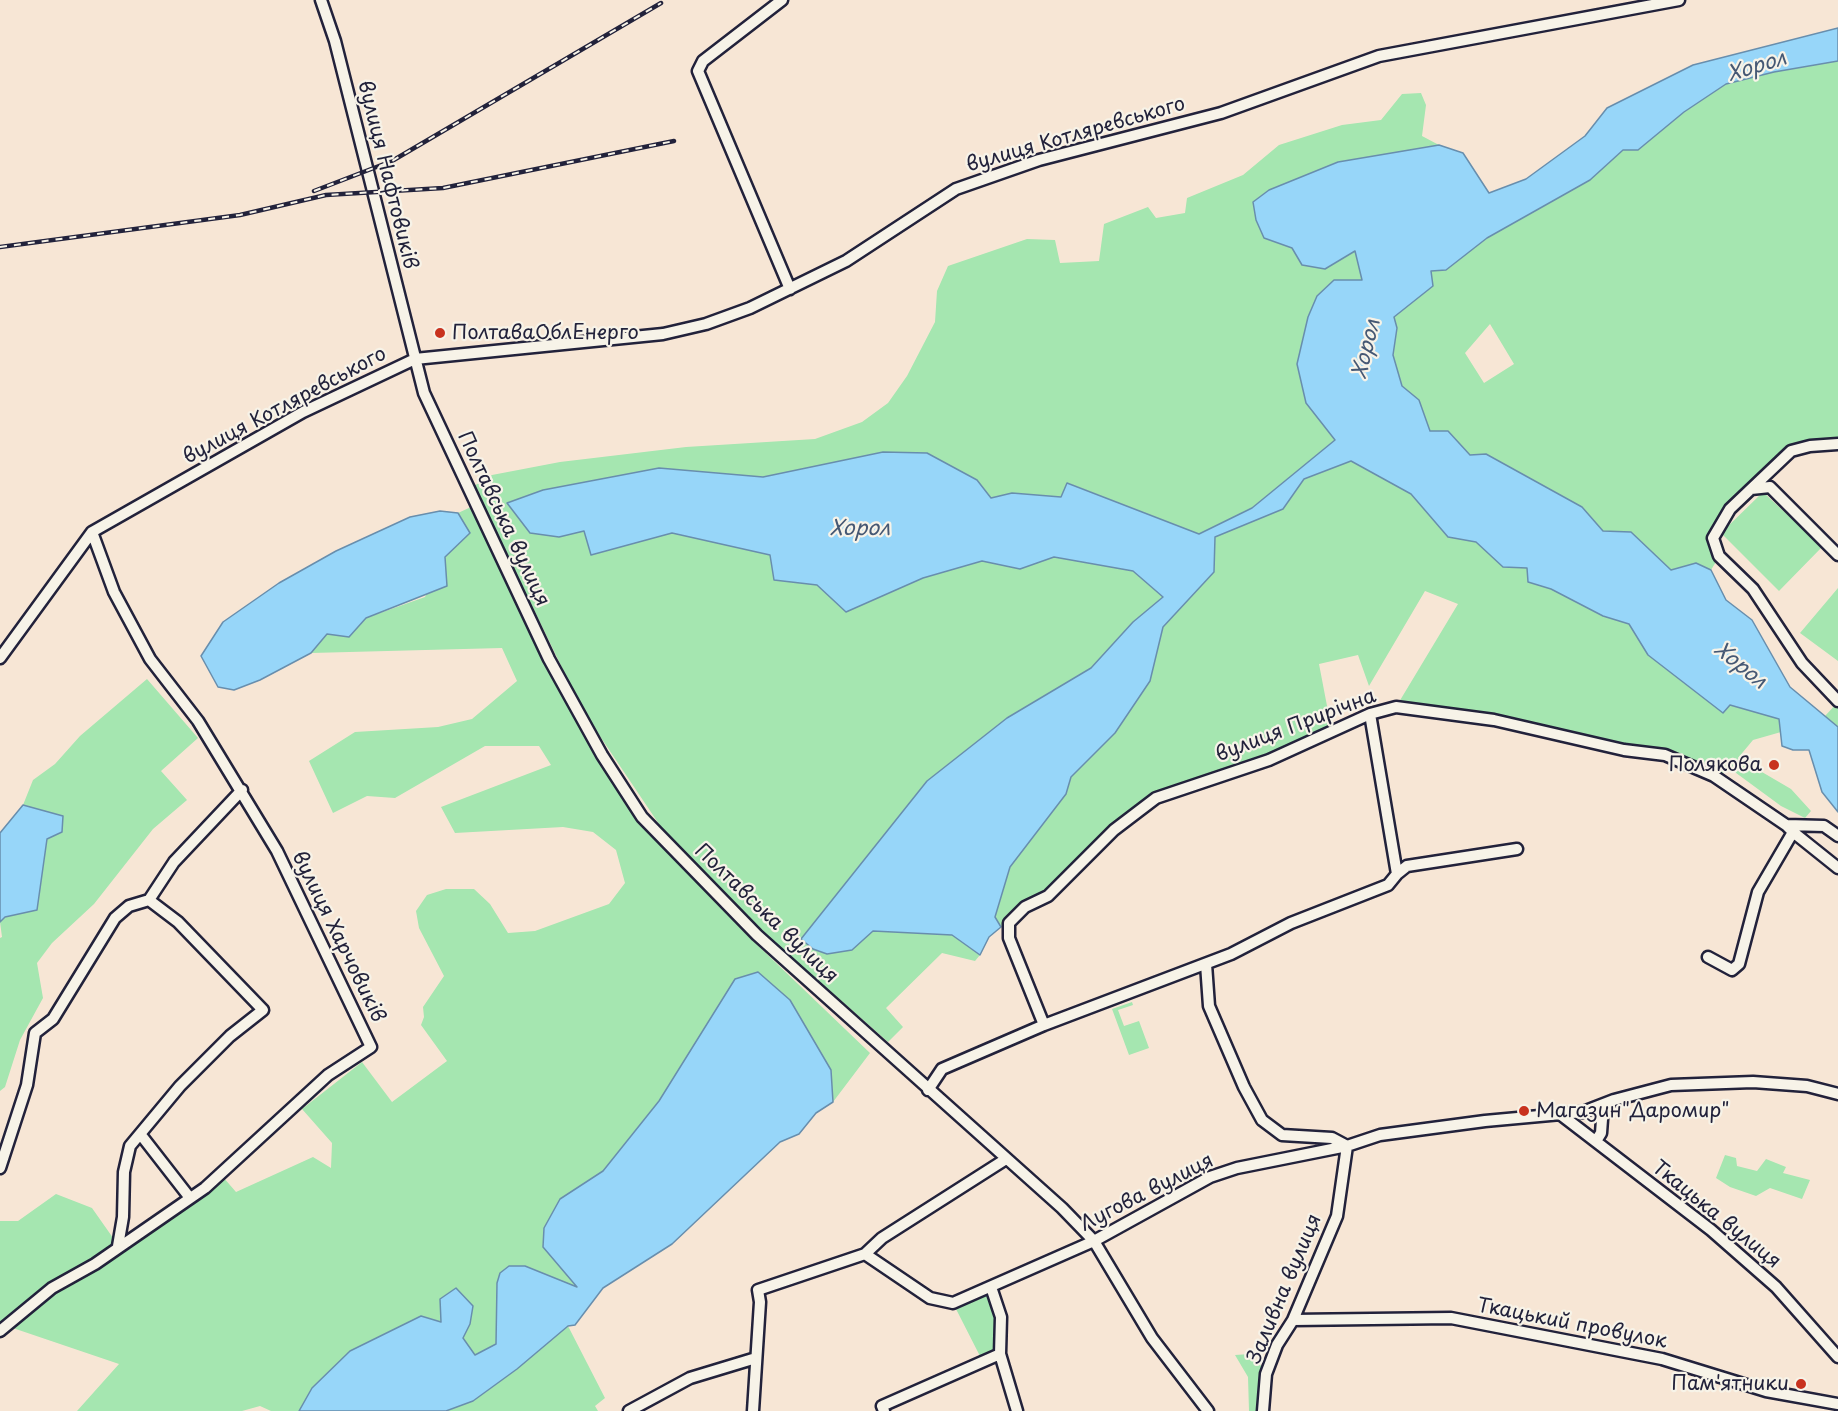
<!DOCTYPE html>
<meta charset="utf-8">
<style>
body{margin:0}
canvas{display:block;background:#f7e6d5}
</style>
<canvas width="1838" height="1411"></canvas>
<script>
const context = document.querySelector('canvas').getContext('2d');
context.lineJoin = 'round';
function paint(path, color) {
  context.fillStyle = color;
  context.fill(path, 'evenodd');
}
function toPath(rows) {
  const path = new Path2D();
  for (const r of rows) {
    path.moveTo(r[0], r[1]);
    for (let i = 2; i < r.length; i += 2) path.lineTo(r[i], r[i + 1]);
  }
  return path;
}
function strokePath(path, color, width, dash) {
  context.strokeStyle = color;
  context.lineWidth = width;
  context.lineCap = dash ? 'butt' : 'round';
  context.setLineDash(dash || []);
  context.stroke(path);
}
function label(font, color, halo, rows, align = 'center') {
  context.font = font + ' "Playpen Sans",sans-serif';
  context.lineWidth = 4.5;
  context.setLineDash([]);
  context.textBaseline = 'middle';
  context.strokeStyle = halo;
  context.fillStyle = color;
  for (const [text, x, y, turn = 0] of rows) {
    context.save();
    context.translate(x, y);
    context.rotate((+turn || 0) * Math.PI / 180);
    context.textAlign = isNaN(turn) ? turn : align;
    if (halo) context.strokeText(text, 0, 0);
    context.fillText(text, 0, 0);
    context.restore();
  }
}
paint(toPath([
 [1838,61,1838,444,1791,451,1751,489,1713,538,1717,560,1711,570,1696,563,1671,570,1631,532,1603,531,1582,507,1486,454,1470,455,1448,431,1430,431,1419,400,1402,386,1393,355,1397,328,1394,317,1433,286,1430,271,1446,270,1487,238,1590,180,1623,150,1638,150,1684,112,1726,84,1774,72],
 [1490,324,1514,364,1484,383,1465,353],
 [1421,93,1426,105,1422,136,1439,145,1338,162,1264,238,1293,248,1302,265,1325,269,1355,251,1362,280,1306,403,1335,440,1252,508,1199,534,1068,483,1061,497,1012,493,991,499,977,480,927,453,883,452,763,477,659,468,608,480,559,537,584,531,591,554,672,533,771,555,774,580,817,585,846,612,923,578,982,561,1020,569,1054,557,1133,571,1163,597,1133,622,1091,668,1007,718,843,889,801,939,813,949,852,950,872,931,952,935,980,955,975,961,942,953,886,1008,903,1027,888,1042,747,918,667,836,583,711,474,486,492,475,560,462,686,447,815,439,862,422,888,403,907,376,935,322,937,291,948,266,1027,239,1055,240,1060,263,1099,261,1104,224,1148,207,1156,218,1185,213,1187,198,1243,175,1279,145,1342,125,1381,120,1402,94],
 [1351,461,1411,494,1448,537,1477,542,1503,567,1527,568,1529,582,1551,589,1603,616,1629,624,1648,655,1723,712,1729,705,1780,719,1781,732,1753,740,1738,758,1791,789,1811,811,1805,818,1781,806,1732,770,1714,776,1665,755,1493,720,1396,707,1458,604,1425,591,1369,686,1358,655,1319,664,1332,732,1156,798,1048,896,1001,927,995,917,1010,867,1066,794,1071,777,1115,733,1150,681,1163,627,1214,572,1215,537,1283,509,1304,479],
 [1763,492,1822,547,1779,591,1721,533],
 [471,507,547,668,635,819,749,937,870,1053,833,1102,831,1070,790,1000,735,979,659,1101,603,1171,560,1199,544,1228,543,1247,578,1288,525,1266,497,1283,496,1345,475,1356,463,1338,470,1324,442,1323,312,1388,299,1411,271,1411,260,1406,242,1411,77,1411,119,1364,4,1325,0,1331,0,1221,18,1221,56,1194,92,1208,118,1245,223,1177,236,1192,313,1157,331,1168,332,1143,302,1109,362,1062,392,1102,447,1061,421,1025,424,1017,423,1007,444,976,419,928,416,911,427,895,446,889,474,889,490,904,508,933,535,931,609,904,625,883,616,850,593,832,563,827,455,833,441,807,551,765,539,746,485,746,395,798,367,796,333,813,309,761,355,732,438,727,472,719,517,681,502,648,311,653,327,634,349,637,366,618,425,597,445,557,470,533,458,513],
 [1838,588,1838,661,1800,633],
 [147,679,198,738,161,771,187,800,153,829,94,904,52,943,37,963,43,998,20,1040,5,1087,0,1091,0,938,2,937,0,922,5,917,37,910,47,839,63,816,23,805,33,780,55,764,80,736],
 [1838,702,1838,727,1825,716],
 [1132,1002,1133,1005,1118,1010,1124,1026,1139,1021,1149,1048,1129,1055,1112,1009],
 [1725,1155,1736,1158,1737,1166,1757,1171,1766,1159,1786,1167,1783,1173,1810,1180,1802,1199,1770,1188,1756,1196,1730,1187,1716,1178],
 [993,1293,1001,1317,1000,1354,983,1362,956,1309,961,1304],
 [568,1326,605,1398,595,1406,598,1411,446,1411,473,1401,517,1369],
 [1250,1354,1263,1368,1259,1411,1249,1411,1248,1377,1235,1355]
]), '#a5e6b0');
const water = toPath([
 [1838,28,1838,61,1774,72,1726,84,1684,112,1638,150,1623,150,1590,180,1487,238,1446,270,1431,271,1433,286,1394,317,1397,328,1393,355,1402,386,1419,400,1430,431,1448,431,1470,455,1486,454,1582,507,1603,531,1631,532,1671,570,1696,563,1711,570,1726,600,1752,620,1790,687,1838,727,1838,812,1822,792,1809,750,1793,750,1782,746,1779,719,1730,705,1723,713,1648,655,1629,624,1603,616,1551,589,1528,582,1527,568,1503,567,1476,542,1448,537,1411,494,1351,461,1304,479,1283,509,1215,537,1214,572,1163,627,1150,681,1115,733,1071,777,1066,794,1010,867,995,917,1001,927,989,937,980,955,952,935,873,931,852,950,827,954,813,949,801,939,927,781,1007,718,1091,668,1133,622,1163,597,1133,571,1054,557,1020,569,982,561,923,578,846,612,817,585,774,580,770,555,672,533,591,555,584,531,559,537,530,533,507,503,543,490,659,468,763,477,883,452,927,453,977,480,991,498,1012,493,1061,497,1067,483,1199,534,1252,508,1335,440,1306,403,1297,364,1308,317,1317,296,1334,280,1362,280,1355,251,1325,269,1302,265,1292,248,1264,238,1256,220,1253,202,1269,190,1338,162,1439,145,1463,153,1489,193,1526,179,1585,136,1607,108,1693,65,1838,28],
 [440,511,458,513,470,533,445,557,447,586,366,618,349,637,327,634,311,653,260,680,234,690,218,687,201,656,223,622,279,583,336,551,410,517,440,511],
 [23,805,63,816,62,832,47,839,37,910,5,917,0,922,0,833,23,805],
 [758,972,790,1000,831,1070,833,1102,816,1113,799,1134,780,1142,672,1244,603,1288,575,1325,568,1326,517,1369,473,1401,446,1411,299,1411,312,1388,350,1351,421,1316,441,1322,440,1299,456,1288,473,1306,470,1324,463,1338,475,1355,496,1344,497,1283,500,1273,509,1266,525,1266,577,1287,543,1247,544,1228,560,1199,603,1171,659,1101,735,979,758,972]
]);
paint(water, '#97d6f9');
strokePath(water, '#688ead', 1.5);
const minor = toPath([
 [321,0,335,41,424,393,549,659,602,755,642,817,757,935,1062,1208,1094,1241,1152,1338,1208,1411],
 [782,0,703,61,698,71,790,289],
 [1751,489,1791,451,1810,446,1838,444],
 [1838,555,1770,487,1751,489,1730,509,1713,538,1719,556,1753,589,1802,663,1838,701],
 [0,658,92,532,303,412,415,359,663,334,706,324,750,308,846,261,956,189,1039,160,1221,113,1379,56,1679,0],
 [1793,832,1838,868],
 [1397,874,1407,866,1517,849],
 [1708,957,1732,970,1739,964,1758,892,1793,832,1786,825],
 [1206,964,1209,1006,1244,1087,1262,1120,1282,1135,1332,1138,1347,1146,1337,1216,1293,1320,1277,1345,1266,1374,1263,1411],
 [1044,1025,1009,938,1009,923,1025,907,1048,896,1114,830,1156,798,1269,760,1370,714,1396,707,1494,720,1624,750,1665,755,1714,776,1786,825,1824,826,1838,836],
 [928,1090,942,1069,1044,1025,1231,954,1291,923,1388,885,1397,874,1370,714],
 [1560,1114,1711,1230,1776,1287,1838,1357],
 [141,1135,190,1198],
 [1596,1141,1601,1133,1603,1106],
 [0,1168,27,1085,35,1033,53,1019,115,918,129,906,149,900,174,862,242,790],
 [118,1246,123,1217,124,1172,130,1146,180,1086,230,1036,263,1010,178,922,149,900],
 [865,1254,930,1298,953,1303,1094,1241,1210,1177,1237,1168,1347,1146,1380,1135,1485,1121,1583,1112,1614,1100,1671,1085,1753,1082,1807,1086,1838,1094],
 [991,1287,1001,1317,1000,1354,1017,1411],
 [1293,1320,1451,1318,1662,1359,1766,1391,1838,1404],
 [0,1331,52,1288,95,1264,205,1188,328,1075,371,1047,277,851,198,721,150,659,114,592,92,532],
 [629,1411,690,1378,756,1358],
 [753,1411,760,1302,758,1290,865,1254,882,1238,1006,1159],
 [884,1411,882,1406,1000,1354]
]);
strokePath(minor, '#22223b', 15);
strokePath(minor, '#f7f3e8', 10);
const rail = toPath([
 [314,191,392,161,661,3],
 [0,247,240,215,326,195,443,188,674,141]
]);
strokePath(rail, '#22223b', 4.5);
strokePath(rail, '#f7f3e8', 2, [7]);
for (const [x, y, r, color] of [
 [440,333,6,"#c8321e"],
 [1774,765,6,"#c8321e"],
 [1524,1111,6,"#c8321e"],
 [1801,1384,6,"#c8321e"]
]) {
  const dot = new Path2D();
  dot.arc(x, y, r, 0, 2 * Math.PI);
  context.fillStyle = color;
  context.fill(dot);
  strokePath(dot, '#f7f3e8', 2);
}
label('20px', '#22223b', '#f7f3e8', [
 ["вулиця Котляревського",1076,135,-16],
 ["вулиця Нафтовиків",387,175,76],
 ["вулиця Котляревського",285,406,-28],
 ["Полтавська вулиця",503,519,65],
 ["вулиця Прирічна",1296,726,-21],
 ["Полтавська вулиця",766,914,44],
 ["вулиця Харчовиків",338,937,64],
 ["Лугова вулиця",1147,1193,-27],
 ["Ткацька вулиця",1716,1215,39],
 ["Заливна вулиця",1285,1289,-67],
 ["Ткацький провулок",1572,1324,11]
]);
label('20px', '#22223b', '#f7f3e8', [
 ["ПолтаваОблЕнерго",452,333],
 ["Полякова",1762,765,"right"],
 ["Магазин\"Даромир\"",1536,1111],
 ["Пам'ятники",1789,1384,"right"]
], 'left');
label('italic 21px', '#455874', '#f7f3e8', [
 ["Хорол",1757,67,-17],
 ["Хорол",1367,349,-76],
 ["Хорол",860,529],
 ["Хорол",1740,666,39]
]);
</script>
